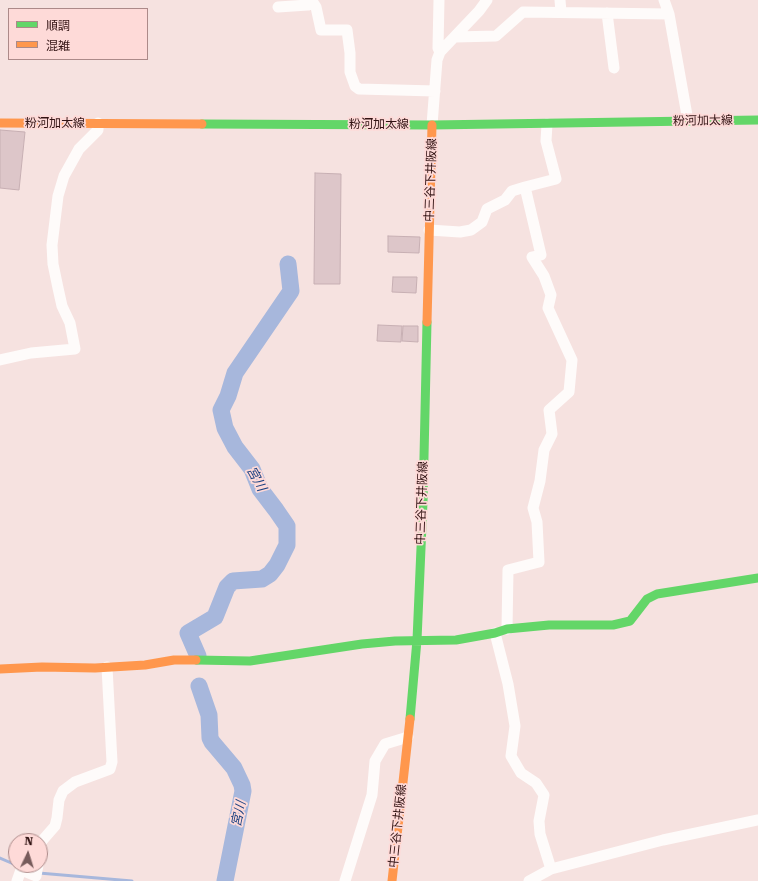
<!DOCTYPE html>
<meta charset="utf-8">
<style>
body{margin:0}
#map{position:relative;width:758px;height:881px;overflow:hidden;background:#f6e2e0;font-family:"Roboto Serif","Noto Sans JP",serif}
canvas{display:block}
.legend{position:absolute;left:8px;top:8px;width:140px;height:52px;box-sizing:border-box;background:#fedad8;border:1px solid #ac8a89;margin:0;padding:5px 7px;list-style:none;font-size:12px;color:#321313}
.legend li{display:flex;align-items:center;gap:8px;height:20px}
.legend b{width:20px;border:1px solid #ac8a89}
.north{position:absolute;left:8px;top:833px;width:40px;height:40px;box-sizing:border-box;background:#fedad8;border:1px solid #ac8a89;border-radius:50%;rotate:4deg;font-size:11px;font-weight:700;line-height:16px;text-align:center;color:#321313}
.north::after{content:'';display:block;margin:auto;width:14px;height:18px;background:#775b5b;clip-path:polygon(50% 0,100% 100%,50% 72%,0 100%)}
</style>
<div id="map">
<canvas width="758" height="881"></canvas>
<ul class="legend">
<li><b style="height:5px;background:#63d668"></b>順調</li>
<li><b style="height:5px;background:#ff974d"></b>混雑</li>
</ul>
<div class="north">N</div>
</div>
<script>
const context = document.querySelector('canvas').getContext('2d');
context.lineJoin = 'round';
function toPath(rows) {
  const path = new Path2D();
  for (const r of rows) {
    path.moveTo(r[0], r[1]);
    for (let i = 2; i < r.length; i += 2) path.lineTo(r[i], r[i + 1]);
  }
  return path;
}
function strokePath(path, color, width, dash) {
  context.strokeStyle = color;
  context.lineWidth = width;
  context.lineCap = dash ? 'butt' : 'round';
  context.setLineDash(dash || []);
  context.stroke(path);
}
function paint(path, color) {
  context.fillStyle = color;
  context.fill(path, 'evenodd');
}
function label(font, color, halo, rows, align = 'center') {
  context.font = font + ' "Roboto Serif","Noto Sans JP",serif';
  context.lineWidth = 3.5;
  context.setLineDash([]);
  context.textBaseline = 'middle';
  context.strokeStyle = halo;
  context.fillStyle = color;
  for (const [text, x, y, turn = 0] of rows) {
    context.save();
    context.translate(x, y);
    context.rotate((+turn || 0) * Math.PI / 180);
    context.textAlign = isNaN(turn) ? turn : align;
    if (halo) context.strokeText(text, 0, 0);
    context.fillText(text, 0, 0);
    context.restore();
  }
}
strokePath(toPath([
 [0,858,16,865],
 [39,873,132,881]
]), '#a7b7dc', 3);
strokePath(toPath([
 [198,656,188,633,215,617,227,587,233,581,262,579,270,574,277,565,287,545,287,526,276,510,260,489,252,469,235,447,225,428,221,410,228,396,235,373,291,291,288,264],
 [199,686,209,715,210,738,212,742,234,768,242,785,243,791,225,881]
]), '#a7b7dc', 17);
const building = toPath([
 [0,130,25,132,19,190,0,188,0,130],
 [315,173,341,174,340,284,314,284,315,173],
 [388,236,420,237,419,253,388,252,388,236],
 [393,277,417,277,416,293,392,292,393,277],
 [378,325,402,326,401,342,377,341,378,325],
 [403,326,418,326,418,342,402,341,403,326]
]);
paint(building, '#ddc6c9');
strokePath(building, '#c7afb3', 1);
strokePath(toPath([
 [439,0,438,48,440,52],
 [560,0,561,12],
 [664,0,669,14,688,121],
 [312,1,316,7,321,30,347,30,350,53,350,72,355,86,359,89,435,91],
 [278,7,308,5,310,4,312,0],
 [607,13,614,68],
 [455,37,496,36,523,12,669,14],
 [432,125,437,60,440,52,479,11,487,0],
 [429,230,460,232,471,230,482,222,487,209,505,200,512,191,525,187,556,179,546,141,547,124],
 [0,360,31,353,75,349,70,323,62,306,58,288,53,264,52,245,58,196,64,176,79,149,98,130,98,123],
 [507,629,508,570,539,562,537,522,533,508,540,481,544,450,552,434,549,410,569,392,572,360,548,308,551,295,544,276,532,257,541,255,525,187],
 [495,633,508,684,515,726,511,756,521,773,536,783,544,795,539,821,540,834,551,869],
 [40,848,41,842,55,826,57,818,59,800,63,791,75,782,110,769,112,762,107,667],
 [17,881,21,870,36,876,38,865],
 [345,881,372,795,375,761,385,744,408,737],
 [529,881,551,869,663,840,758,820]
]), '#fefbfa', 11);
strokePath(toPath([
 [202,124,432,125,758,120],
 [196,660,250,661,362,644,395,641,456,640,495,633,507,629,549,625,613,625,630,621,647,599,657,594,758,578],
 [410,719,417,640,423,502,427,322]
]), '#63d668', 9);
strokePath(toPath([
 [0,123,202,124],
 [427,322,432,125],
 [0,669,42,667,95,668,145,665,174,660,196,660],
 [392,881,410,719]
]), '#ff974d', 9);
label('12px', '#321313', '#fedad8', [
 ["粉河加太線",703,121,-1],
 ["粉河加太線",55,123],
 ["粉河加太線",379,124],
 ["中三谷下井阪線",431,180,-88],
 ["中三谷下井阪線",422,503,-88],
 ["中三谷下井阪線",398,826,-84]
]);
label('italic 13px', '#1b4181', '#fedad8', [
 ["宮川",256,479,61],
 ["宮川",239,814,-78]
]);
</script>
